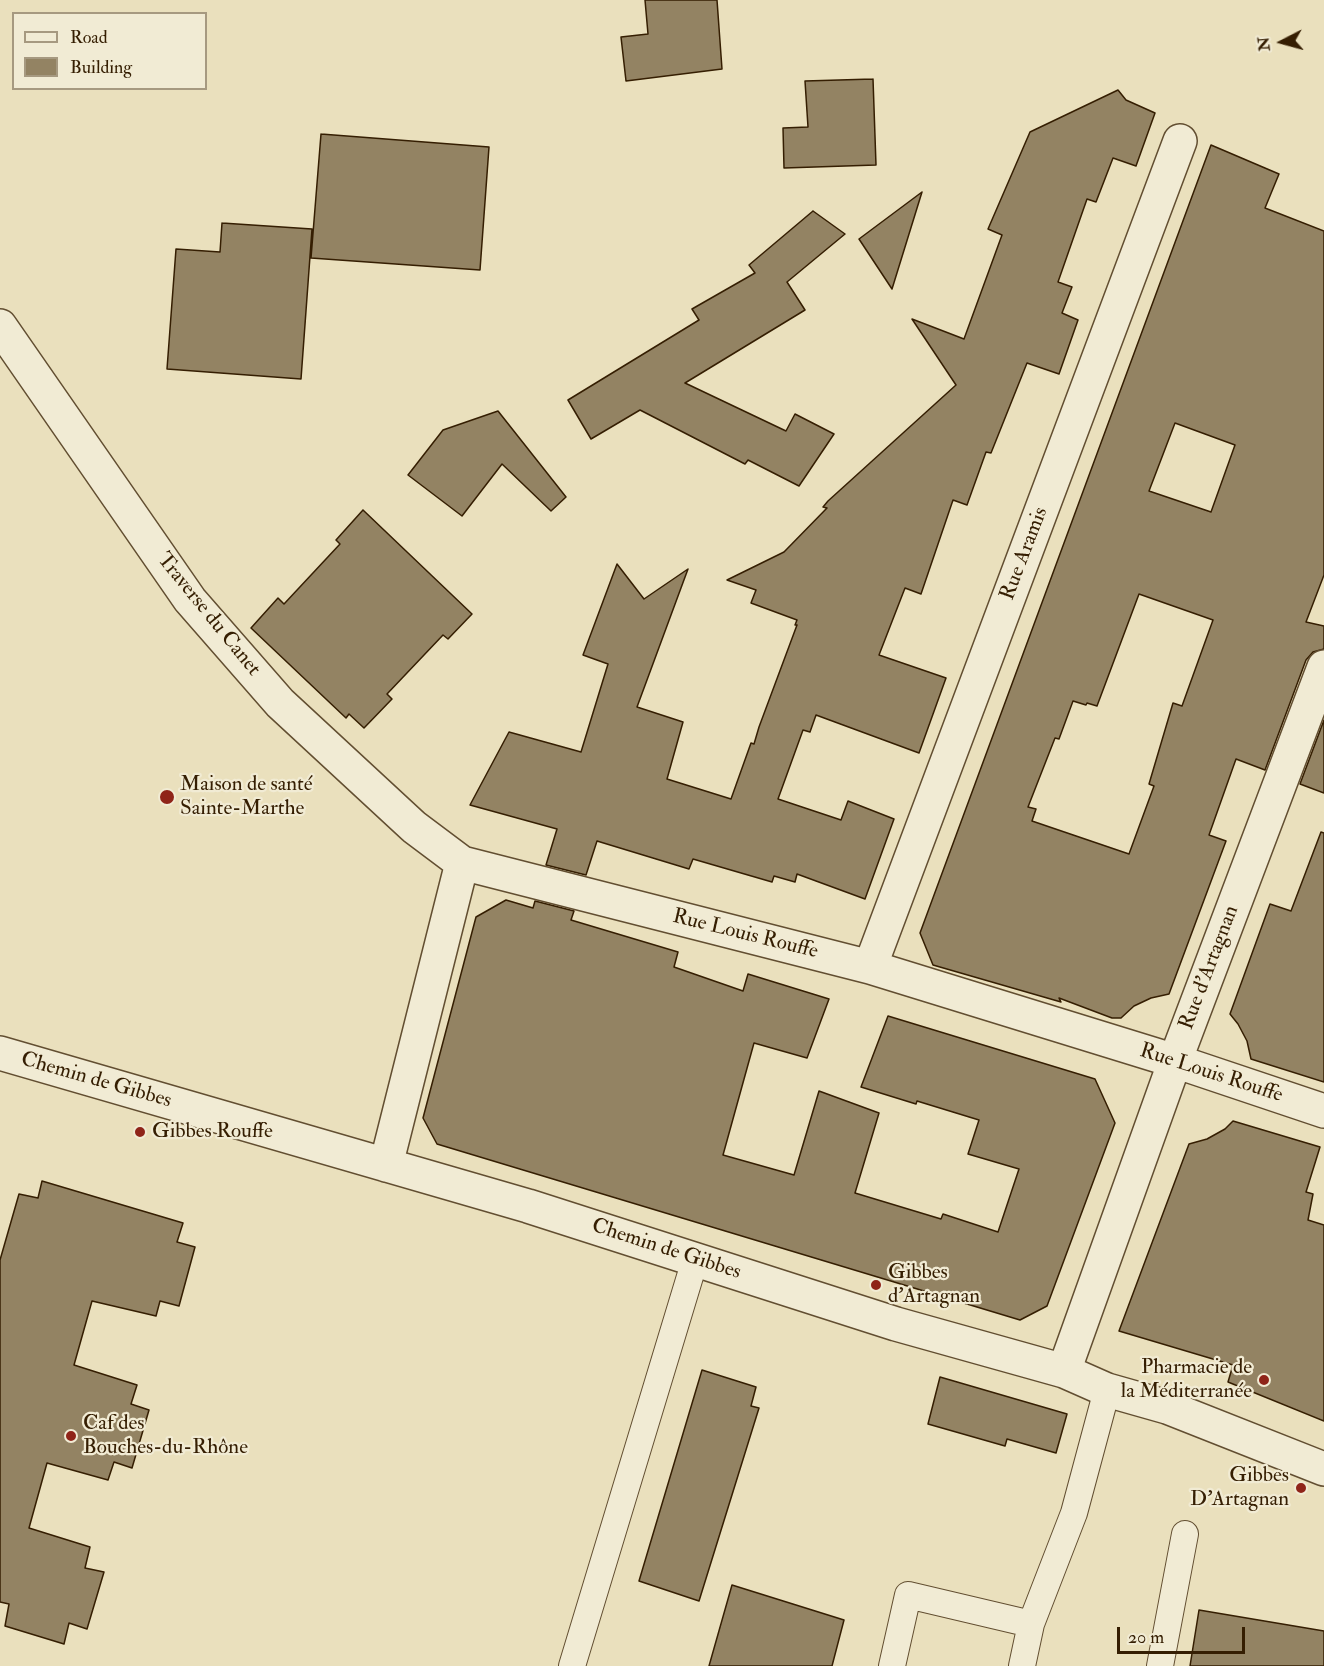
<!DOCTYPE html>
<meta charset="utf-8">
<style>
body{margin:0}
#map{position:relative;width:1324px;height:1666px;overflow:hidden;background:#eae0bd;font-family:"IM FELL Double Pica",serif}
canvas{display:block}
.legend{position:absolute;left:12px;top:12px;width:195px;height:78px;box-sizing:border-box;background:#f1ebd4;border:2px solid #a69980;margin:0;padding:8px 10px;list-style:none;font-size:18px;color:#351e02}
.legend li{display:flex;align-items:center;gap:12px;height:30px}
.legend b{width:30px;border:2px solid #a69980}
.north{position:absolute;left:1252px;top:12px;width:60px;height:60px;-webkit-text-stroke:4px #f1ebd4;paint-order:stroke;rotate:264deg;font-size:16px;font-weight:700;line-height:24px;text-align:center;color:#351e02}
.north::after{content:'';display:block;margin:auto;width:21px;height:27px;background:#351e02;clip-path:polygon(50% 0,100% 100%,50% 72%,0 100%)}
.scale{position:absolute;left:1117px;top:1627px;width:128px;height:27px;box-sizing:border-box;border:3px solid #351e02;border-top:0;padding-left:8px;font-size:18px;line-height:21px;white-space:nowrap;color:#351e02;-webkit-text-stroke:4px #f1ebd4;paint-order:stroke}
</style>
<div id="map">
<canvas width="1324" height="1666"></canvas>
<ul class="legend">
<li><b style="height:8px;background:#f1ebd4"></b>Road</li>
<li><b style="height:16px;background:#938363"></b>Building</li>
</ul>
<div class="north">N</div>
<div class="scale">20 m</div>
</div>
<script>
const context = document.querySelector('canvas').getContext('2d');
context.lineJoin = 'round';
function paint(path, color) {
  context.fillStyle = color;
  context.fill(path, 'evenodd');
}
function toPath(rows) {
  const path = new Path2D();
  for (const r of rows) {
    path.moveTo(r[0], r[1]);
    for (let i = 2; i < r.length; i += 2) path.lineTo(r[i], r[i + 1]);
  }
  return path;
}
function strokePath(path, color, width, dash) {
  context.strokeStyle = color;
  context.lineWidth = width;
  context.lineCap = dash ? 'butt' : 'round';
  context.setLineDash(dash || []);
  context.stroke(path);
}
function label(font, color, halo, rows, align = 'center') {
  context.font = font + ' "IM FELL Double Pica",serif';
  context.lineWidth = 4.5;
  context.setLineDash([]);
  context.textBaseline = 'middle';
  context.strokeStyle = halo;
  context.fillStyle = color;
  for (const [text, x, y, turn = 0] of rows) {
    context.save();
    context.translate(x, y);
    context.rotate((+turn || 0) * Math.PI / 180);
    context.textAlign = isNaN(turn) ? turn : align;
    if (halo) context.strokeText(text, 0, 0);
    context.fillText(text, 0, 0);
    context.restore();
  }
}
const building = toPath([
 [645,0,717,0,722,69,626,81,621,37,648,34,645,0],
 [873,79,876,165,784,168,783,128,808,127,805,81,873,79],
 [1118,90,1126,100,1155,113,1136,166,1113,158,1096,202,1087,199,1058,282,1072,287,1062,313,1078,320,1059,374,1027,363,991,453,986,452,967,505,953,500,921,594,905,588,879,655,946,678,919,753,816,715,810,732,803,730,778,799,841,820,848,801,894,819,865,899,797,874,795,882,774,876,772,882,693,859,689,869,597,841,586,875,546,865,557,829,470,805,509,732,581,752,608,664,583,655,617,564,644,599,688,569,637,707,683,722,667,779,731,799,751,743,754,744,759,727,797,625,795,625,797,620,751,603,756,590,727,580,784,552,827,508,823,507,828,501,956,385,912,319,964,339,1002,235,988,229,1030,132,1118,90],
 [321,134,489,147,480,270,311,258,321,134],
 [1211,145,1279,174,1265,208,1324,231,1324,575,1306,622,1324,626,1324,649,1313,652,1306,660,1265,770,1236,759,1209,835,1226,841,1169,994,1151,998,1134,1006,1121,1018,1112,1018,1059,998,1061,1002,933,965,920,933,1211,145],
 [1175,423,1235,445,1211,512,1149,491,1175,423],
 [1139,594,1213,620,1182,706,1173,703,1149,784,1154,786,1129,854,1032,821,1036,809,1028,807,1055,738,1059,739,1073,701,1086,705,1087,703,1097,706,1139,594],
 [922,192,892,289,859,239,922,192],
 [813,211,845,234,787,282,805,310,685,383,786,431,795,414,834,434,799,486,748,460,745,464,640,410,591,439,568,400,699,320,692,309,755,273,749,265,813,211],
 [222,223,312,229,301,379,167,369,176,249,220,252,222,223],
 [498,411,566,497,551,511,502,464,462,516,408,475,443,430,498,411],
 [363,510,472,614,448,639,443,635,387,694,392,699,364,728,349,714,346,718,251,628,278,598,284,604,340,544,336,540,363,510],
 [1324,720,1324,793,1300,784,1324,720],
 [1321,832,1324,833,1324,1082,1251,1059,1247,1041,1238,1024,1230,1014,1270,904,1291,911,1321,832],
 [506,900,533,908,535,901,574,911,571,920,678,952,674,967,743,991,748,974,829,999,807,1058,754,1043,723,1155,794,1175,819,1091,879,1113,855,1193,941,1219,943,1214,998,1232,1019,1169,968,1154,979,1120,917,1101,916,1104,861,1087,888,1016,1095,1079,1115,1123,1047,1306,1020,1320,437,1144,423,1118,476,917,506,900],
 [1233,1121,1320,1147,1306,1192,1313,1194,1308,1220,1324,1225,1324,1421,1228,1382,1233,1365,1119,1331,1189,1144,1207,1139,1225,1129,1233,1121],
 [42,1181,183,1223,177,1242,195,1247,179,1306,160,1301,156,1316,92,1301,74,1365,137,1385,131,1404,149,1410,132,1468,114,1462,108,1480,47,1463,29,1528,90,1547,85,1568,104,1572,87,1629,69,1623,64,1644,5,1626,9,1604,0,1602,0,1260,19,1194,38,1198,42,1181],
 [702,1370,756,1387,751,1406,759,1408,699,1601,639,1581,702,1370],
 [940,1377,1067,1414,1056,1453,1007,1439,1005,1446,928,1424,940,1377],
 [732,1585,844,1620,832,1666,709,1666,732,1585],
 [1199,1610,1324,1631,1324,1666,1190,1666,1199,1610]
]);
paint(building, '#938363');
strokePath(building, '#351e02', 1.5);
const lane = toPath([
 [572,1666,695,1260],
 [892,1666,908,1595,1031,1624],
 [1022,1666,1031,1624,1074,1513,1107,1390],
 [1160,1666,1185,1534]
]);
const street = toPath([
 [0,326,190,600,280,703,414,827,462,863,870,967,1175,1061,1324,1111],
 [870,967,1180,141],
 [0,1053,528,1206,896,1324,1064,1371,1107,1390,1167,1407,1324,1469],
 [386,1165,462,863],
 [1064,1371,1175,1061,1324,667]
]);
strokePath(lane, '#624e31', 28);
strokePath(street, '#624e31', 36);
strokePath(lane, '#f1ebd4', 26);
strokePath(street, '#f1ebd4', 33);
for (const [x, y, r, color] of [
 [167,797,8,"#8f2418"],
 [140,1132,6,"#8f2418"],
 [876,1285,6,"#8f2418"],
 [1264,1380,6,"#8f2418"],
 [71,1436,6,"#8f2418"],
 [1301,1488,6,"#8f2418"]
]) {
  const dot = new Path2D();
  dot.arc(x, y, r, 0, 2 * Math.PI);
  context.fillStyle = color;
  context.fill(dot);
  strokePath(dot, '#f1ebd4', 2);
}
label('21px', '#351e02', '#f1ebd4', [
 ["Rue Aramis",1025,554,-69],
 ["Traverse du Canet",208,615,51],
 ["Rue Louis Rouffe",745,935,14],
 ["Rue d'Artagnan",1210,968,-69],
 ["Rue Louis Rouffe",1211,1074,18],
 ["Chemin de Gibbes",96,1081,16],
 ["Chemin de Gibbes",666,1250,18]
]);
label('21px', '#351e02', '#f1ebd4', [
 ["Maison de santé",180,785],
 ["Sainte-Marthe",180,809],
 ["Gibbes Rouffe",152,1132],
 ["Gibbes",888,1273],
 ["d'Artagnan",888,1297],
 ["Pharmacie de",1252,1368,"right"],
 ["la Méditerranée",1252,1392,"right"],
 ["Caf des",83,1424],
 ["Bouches-du-Rhône",83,1448],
 ["Gibbes",1289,1476,"right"],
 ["D'Artagnan",1289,1500,"right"]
], 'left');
</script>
